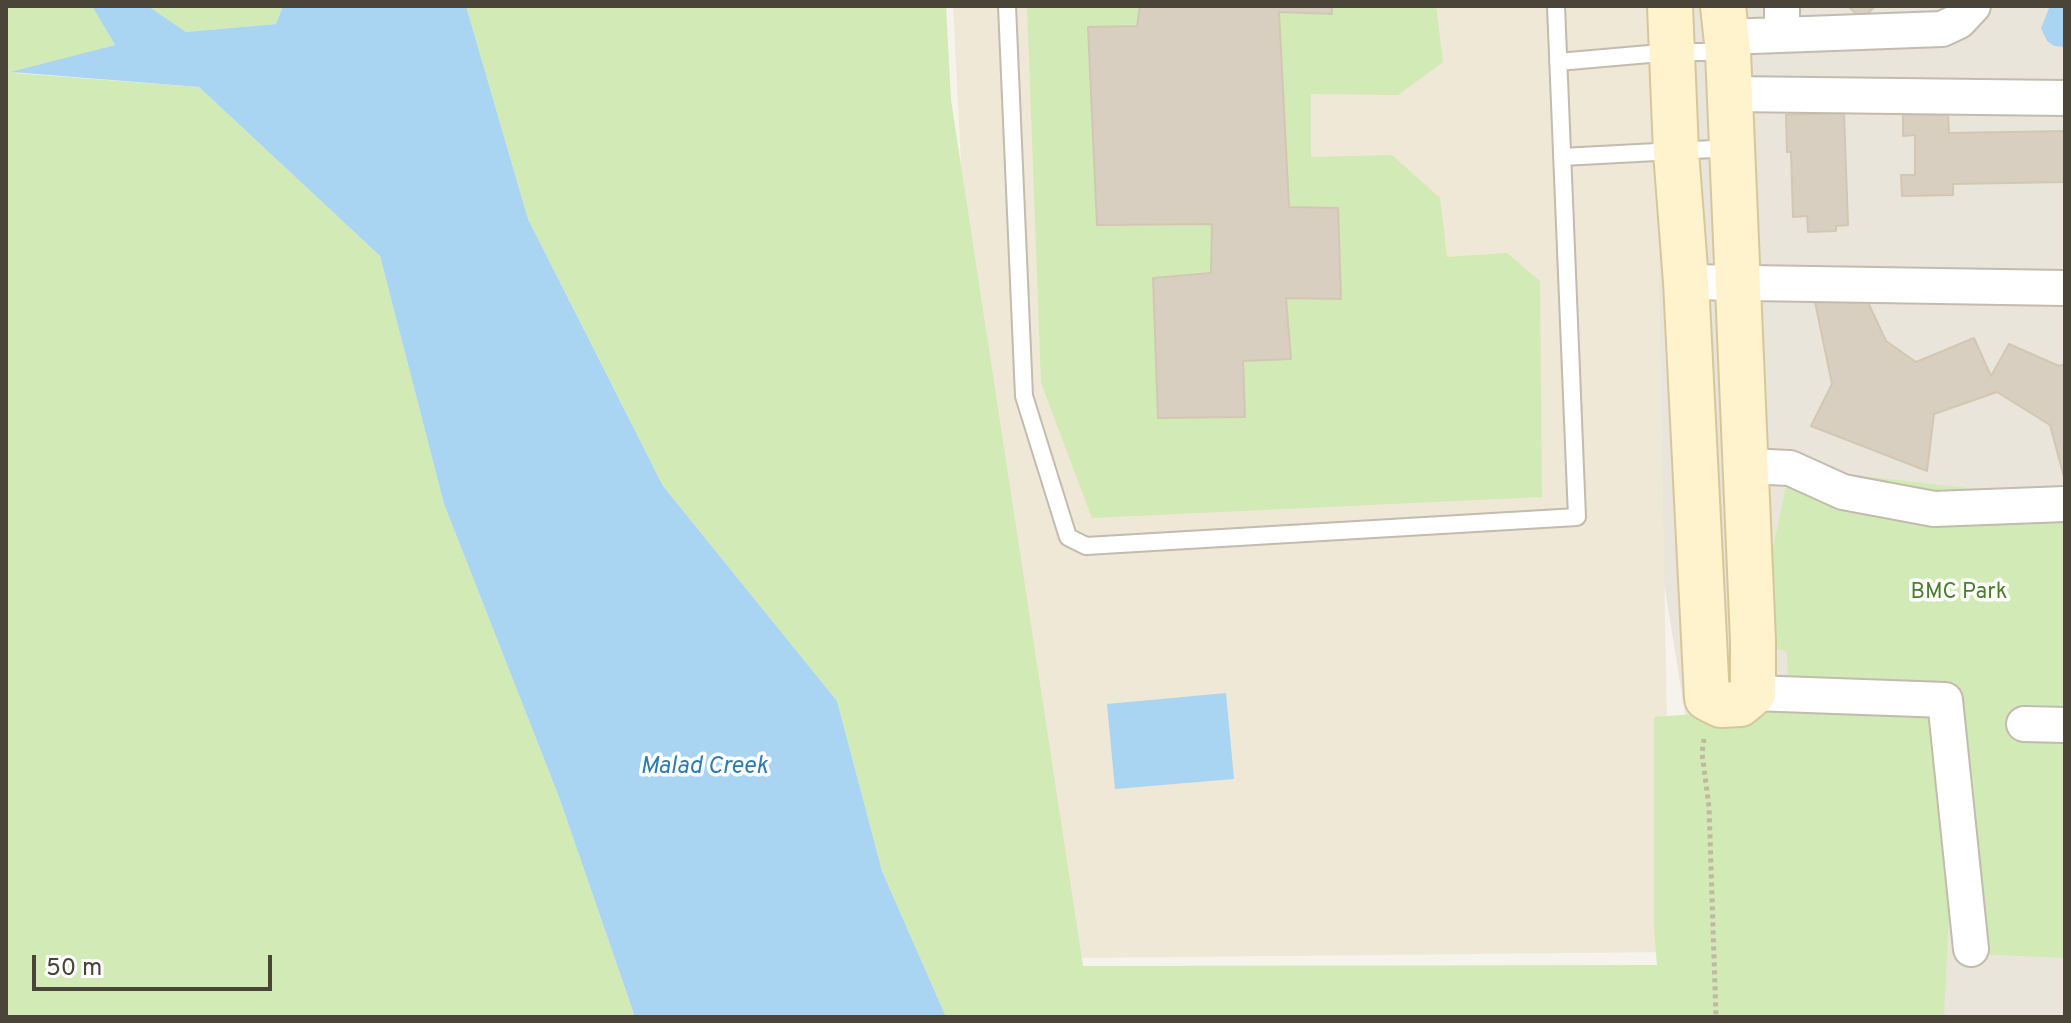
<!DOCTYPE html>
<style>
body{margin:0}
#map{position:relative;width:2071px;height:1023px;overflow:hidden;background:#f6f3ec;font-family:Overpass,sans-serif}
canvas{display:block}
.frame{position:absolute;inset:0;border:8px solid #4b4439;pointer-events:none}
.scale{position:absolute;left:32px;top:955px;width:240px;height:36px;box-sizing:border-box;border:4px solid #4b4439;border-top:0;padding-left:10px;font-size:24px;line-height:28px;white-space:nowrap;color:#4b4439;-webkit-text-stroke:6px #fff;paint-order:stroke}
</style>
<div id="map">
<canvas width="2071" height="1023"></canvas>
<div class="frame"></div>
<div class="scale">50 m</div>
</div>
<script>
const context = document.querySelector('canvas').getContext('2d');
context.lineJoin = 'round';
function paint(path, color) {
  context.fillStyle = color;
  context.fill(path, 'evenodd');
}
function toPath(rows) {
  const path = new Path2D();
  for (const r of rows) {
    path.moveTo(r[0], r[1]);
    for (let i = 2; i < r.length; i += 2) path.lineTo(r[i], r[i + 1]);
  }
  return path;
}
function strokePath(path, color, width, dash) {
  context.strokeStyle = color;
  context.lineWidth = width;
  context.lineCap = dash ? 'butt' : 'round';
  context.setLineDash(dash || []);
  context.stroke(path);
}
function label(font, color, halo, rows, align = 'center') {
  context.font = font + ' Overpass,sans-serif';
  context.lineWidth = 7;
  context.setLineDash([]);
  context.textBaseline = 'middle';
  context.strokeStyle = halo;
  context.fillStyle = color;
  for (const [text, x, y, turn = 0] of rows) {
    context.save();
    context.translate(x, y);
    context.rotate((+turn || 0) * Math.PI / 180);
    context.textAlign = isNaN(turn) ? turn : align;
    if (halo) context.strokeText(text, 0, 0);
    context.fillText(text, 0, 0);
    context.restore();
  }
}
paint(toPath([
 [1654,6,2065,6,2065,1017,1734,1017,1664,583]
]), '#eae5da');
paint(toPath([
 [953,6,1654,6,1671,952,1081,958,962,184]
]), '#efe8d6');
paint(toPath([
 [6,6,92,6,115,45,14,73,199,87,380,256,444,504,559,797,635,1017,6,1017],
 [148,6,283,6,276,24,186,32],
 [466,6,946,6,951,100,1083,966,1657,965,1654,930,1654,717,1789,707,1787,652,1753,641,1790,468,2065,499,2065,958,1976,954,1955,794,1944,1017,946,1017,882,871,837,701,663,486,528,219],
 [1027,6,1436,6,1443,62,1398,95,1311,94,1311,157,1392,155,1440,198,1447,257,1507,253,1540,281,1542,497,1092,518,1041,383]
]), '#d2eab5');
paint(toPath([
 [92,6,148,6,186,32,276,24,283,6,466,6,528,219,663,486,837,701,882,871,946,1017,635,1017,559,797,444,504,380,256,199,87,11,72,115,45],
 [2050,6,2065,6,2065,47,2054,46,2047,41,2041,28],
 [1226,693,1234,779,1115,789,1107,704]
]), '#a9d4f2');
const building = toPath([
 [1140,6,1332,6,1332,14,1279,12,1289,207,1338,208,1341,299,1286,298,1291,359,1243,361,1245,417,1158,418,1153,278,1211,273,1212,224,1097,225,1088,27,1137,26,1140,6],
 [1848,6,1875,6,1862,20,1848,6],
 [1844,113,1848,225,1836,226,1836,231,1808,232,1807,216,1793,217,1791,152,1787,152,1786,115,1844,113],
 [1948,113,1949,133,2065,131,2065,182,1953,184,1953,195,1902,196,1901,175,1915,175,1915,135,1903,136,1903,114,1948,113],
 [1860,285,1886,341,1916,362,1974,338,1991,376,2009,344,2059,366,2065,364,2065,481,2050,425,1997,392,1934,414,1927,471,1811,426,1832,384,1815,302,1860,285]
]);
paint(building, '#d8cfc1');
strokePath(building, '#d3c7b4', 2);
const lane = toPath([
 [1007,6,1024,396,1068,537,1086,546,1577,517,1556,6],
 [1558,62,1672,52,1728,52],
 [1562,157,1732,148]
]);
const street = toPath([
 [1782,35,1782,6],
 [1726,37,1942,29,1959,21,1973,6],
 [1730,94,2065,98],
 [1686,282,2065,288],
 [1747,466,1790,468,1843,492,1934,509,2065,504],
 [1753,693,1945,700,1971,949],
 [2024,724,2065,725]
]);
const secondary = toPath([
 [1670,6,1676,152,1686,282,1707,698,1721,705,1740,704,1753,693,1753,641,1728,52,1723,6]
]);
strokePath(lane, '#c2bbae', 20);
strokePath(street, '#c2bbae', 38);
strokePath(secondary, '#d6c79b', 48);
strokePath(toPath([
 [1704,739,1702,753,1709,807,1716,1017]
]), '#c4b79f', 5, [4, 4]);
strokePath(lane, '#fff', 16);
strokePath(street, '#fff', 34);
strokePath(secondary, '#fff3cd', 44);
label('22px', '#4a7f2a', '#fff', [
 ["BMC Park",1959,594]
]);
label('italic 24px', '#2e7ab2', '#fff', [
 ["Malad Creek",704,768]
]);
</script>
